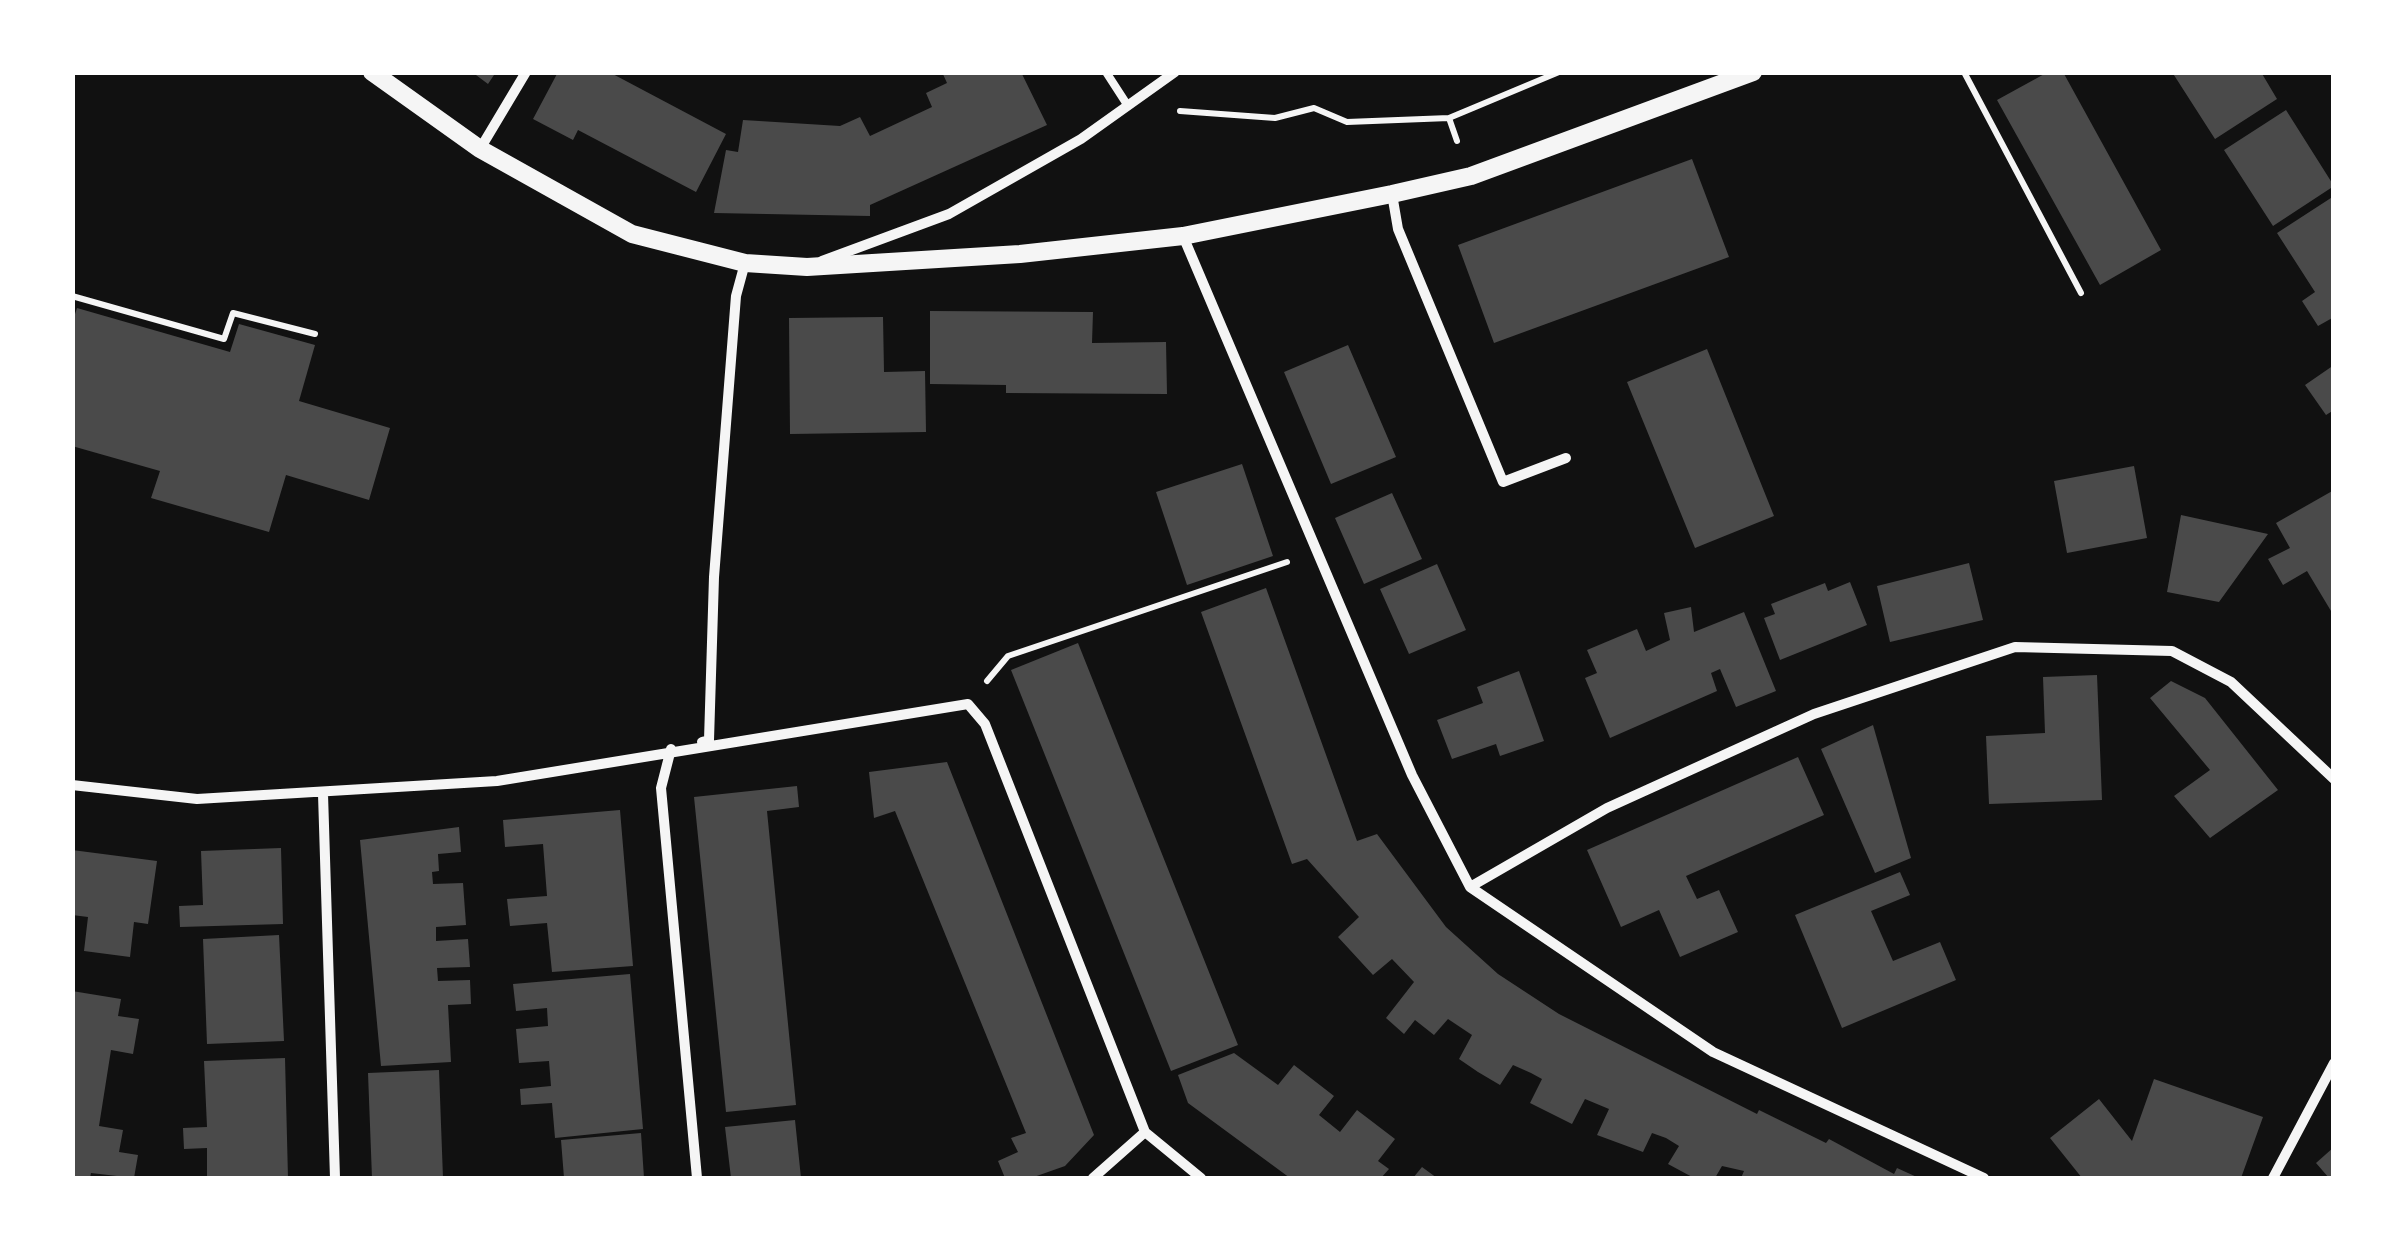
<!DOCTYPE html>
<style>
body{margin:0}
#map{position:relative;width:2406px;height:1251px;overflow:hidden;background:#111;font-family:"Fira Sans Condensed",sans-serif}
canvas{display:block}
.frame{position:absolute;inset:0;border:75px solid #fff;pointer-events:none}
</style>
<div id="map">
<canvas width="2406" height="1251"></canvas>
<div class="frame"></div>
</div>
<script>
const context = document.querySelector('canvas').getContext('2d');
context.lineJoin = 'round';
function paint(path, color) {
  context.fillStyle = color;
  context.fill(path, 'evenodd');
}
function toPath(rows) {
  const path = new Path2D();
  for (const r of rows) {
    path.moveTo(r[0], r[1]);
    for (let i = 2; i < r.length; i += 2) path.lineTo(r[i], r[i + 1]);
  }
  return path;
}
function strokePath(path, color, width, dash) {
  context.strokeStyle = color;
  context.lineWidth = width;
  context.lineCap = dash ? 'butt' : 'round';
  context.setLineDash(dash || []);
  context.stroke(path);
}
paint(toPath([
 [472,72,496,72,488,84],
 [558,72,609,72,726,134,696,192,578,130,573,140,533,119],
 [942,72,1021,72,1047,125,870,205,870,216,714,213,726,150,738,152,743,120,840,126,860,117,870,136,932,107,926,93,947,83],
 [2048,72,2063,72,2161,250,2100,285,1997,100],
 [2172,72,2261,72,2277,99,2215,139],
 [2286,110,2334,186,2273,226,2224,150],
 [1692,159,1729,257,1494,343,1458,245],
 [2334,196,2334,317,2318,326,2302,301,2315,292,2277,233],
 [77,308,230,352,239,324,315,345,299,401,390,428,369,500,286,475,269,532,151,498,160,471,72,446,72,323],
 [930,311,1093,312,1092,343,1166,342,1167,394,1006,393,1006,385,930,384],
 [883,317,884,372,925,371,926,432,790,434,789,318],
 [1348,345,1396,457,1331,484,1284,372],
 [1707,349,1774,516,1695,548,1627,382],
 [2334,365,2334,410,2326,415,2305,385],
 [1242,464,1273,556,1187,585,1156,492],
 [2134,466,2147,538,2067,553,2054,481],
 [2334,490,2334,616,2307,571,2283,585,2268,559,2290,548,2276,523],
 [1392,493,1422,559,1364,584,1335,518],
 [2181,515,2268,534,2219,602,2167,592],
 [1969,563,1983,620,1890,642,1877,586],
 [1437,564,1466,630,1409,654,1380,589],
 [1850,582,1867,625,1780,660,1764,618,1775,614,1771,604,1825,583,1828,591],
 [1266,588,1357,841,1377,834,1446,927,1498,974,1559,1014,1757,1114,1759,1110,1826,1143,1829,1139,1894,1174,1897,1168,1919,1178,1741,1178,1744,1171,1722,1166,1715,1178,1694,1178,1668,1164,1679,1146,1666,1138,1652,1133,1643,1152,1597,1135,1609,1109,1585,1099,1572,1124,1530,1103,1542,1079,1531,1073,1513,1065,1500,1085,1478,1072,1459,1059,1472,1035,1448,1019,1434,1035,1415,1020,1404,1034,1386,1018,1414,982,1392,959,1373,975,1338,937,1359,917,1307,859,1292,864,1201,612],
 [1691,607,1694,632,1744,612,1776,691,1736,707,1720,669,1711,673,1717,691,1610,738,1585,678,1597,673,1587,650,1637,629,1646,651,1670,640,1664,613],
 [1078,643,1238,1045,1171,1071,1011,670],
 [1519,671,1544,741,1500,756,1496,744,1452,759,1437,720,1483,703,1477,687],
 [2097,675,2102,800,1989,804,1986,736,2045,733,2043,677],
 [2171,681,2205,698,2278,790,2210,838,2174,796,2210,770,2150,698],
 [1873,725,1911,858,1875,873,1821,749],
 [1798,757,1824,815,1686,876,1697,899,1719,890,1738,932,1680,957,1659,910,1621,927,1587,850],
 [947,762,1094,1135,1065,1166,1031,1178,1005,1178,998,1161,1018,1152,1011,1138,1026,1133,895,811,874,818,869,772],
 [797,786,799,807,767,811,796,1105,726,1112,694,797],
 [620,810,633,966,552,972,547,923,510,926,507,899,547,896,543,844,505,847,503,820],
 [459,827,461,852,438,854,439,871,432,872,433,884,463,883,466,925,436,927,436,941,468,939,470,967,437,968,438,981,470,980,471,1004,448,1005,451,1062,381,1066,360,840],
 [281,848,283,924,180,927,179,906,203,905,201,851],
 [72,850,157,861,148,924,134,922,130,957,84,951,88,917,72,915],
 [1900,872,1910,895,1871,911,1893,961,1940,942,1956,980,1842,1028,1795,915],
 [279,935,284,1041,207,1044,203,939],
 [630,974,643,1129,555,1138,552,1103,521,1105,520,1089,551,1086,549,1061,519,1063,516,1029,548,1026,547,1008,516,1011,513,984],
 [72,991,121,999,118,1016,139,1019,133,1054,111,1050,99,1126,123,1130,119,1152,138,1155,134,1178,91,1173,90,1178,72,1178],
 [1234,1053,1278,1085,1294,1065,1334,1096,1319,1115,1340,1132,1357,1110,1395,1139,1378,1161,1389,1169,1381,1178,1290,1178,1188,1103,1178,1075],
 [285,1058,288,1178,207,1178,207,1148,184,1149,183,1128,207,1127,204,1061],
 [439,1070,443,1178,372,1178,368,1073],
 [2154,1079,2263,1117,2241,1178,2082,1178,2050,1138,2099,1099,2132,1141],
 [795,1120,801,1178,731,1178,725,1127],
 [641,1133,644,1178,564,1178,561,1140],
 [2334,1147,2334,1178,2329,1178,2316,1163],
 [1422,1167,1437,1178,1413,1178]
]), '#4a4a4a');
strokePath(toPath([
 [1964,72,2081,293],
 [1180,111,1275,118,1314,108,1347,122,1449,118,1559,72],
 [1449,118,1457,141],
 [72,296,224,339,233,313,315,334],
 [987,681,1008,656,1287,562]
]), '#f5f5f5', 6);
strokePath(toPath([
 [1106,72,1128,106]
]), '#f5f5f5', 8);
strokePath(toPath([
 [480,149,526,72],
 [1392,194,1398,229,1503,482,1566,458],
 [1183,236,1412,775,1470,887,1713,1052,1984,1178],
 [822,261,949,214,1081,139,1175,72],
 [702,742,709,740,714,577,736,296,745,263],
 [671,749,661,788,697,1178],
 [72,785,197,799,497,781,968,704,985,724,1145,1132,1201,1178],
 [323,794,335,1178],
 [1470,887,1607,808,1814,714,2015,647,2172,651,2231,682,2334,779],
 [1093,1178,1145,1132],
 [2273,1178,2334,1063]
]), '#f5f5f5', 10);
strokePath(toPath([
 [372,72,480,149,632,234,745,263,807,267,1020,254,1183,236,1392,194,1471,176,1753,72]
]), '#f5f5f5', 18);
</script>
